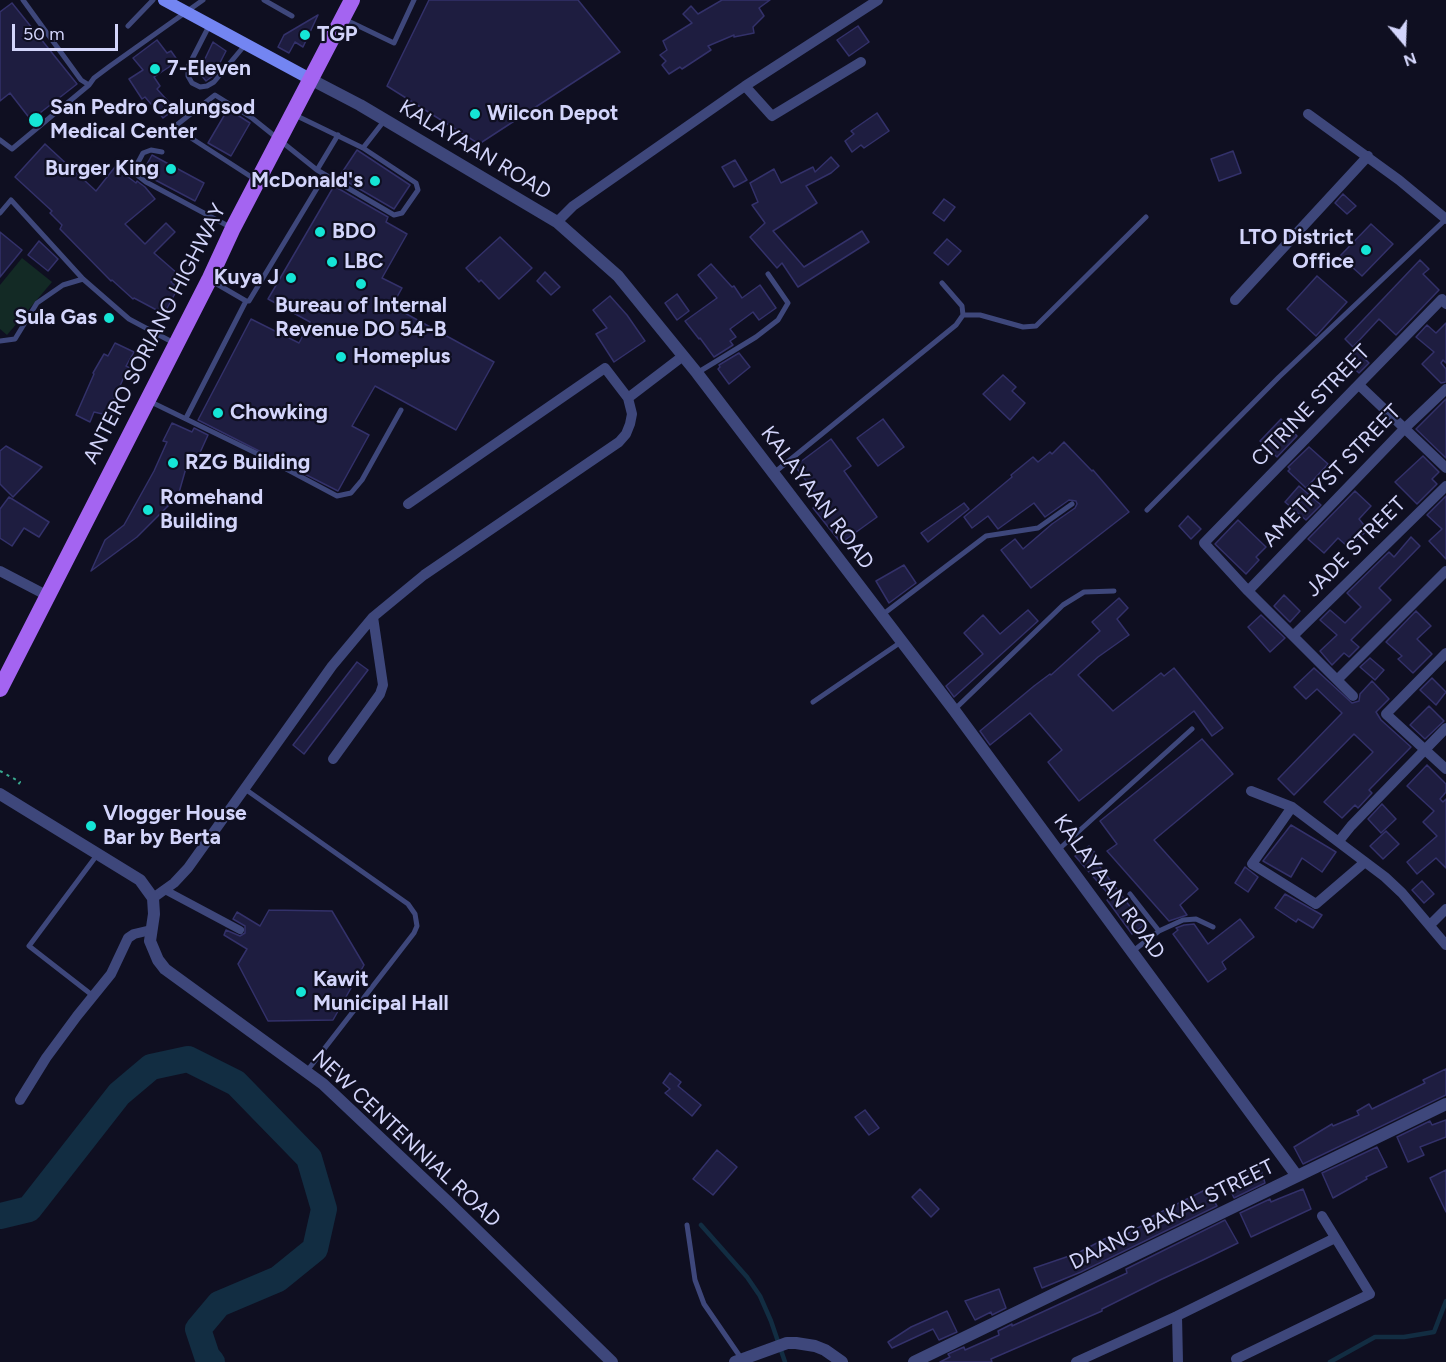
<!DOCTYPE html>
<style>
body{margin:0}
#map{position:relative;width:1446px;height:1362px;overflow:hidden;background:#0f0f21;font-family:Figtree,sans-serif}
canvas{display:block}
.north{position:absolute;left:1374px;top:12px;width:60px;height:60px;-webkit-text-stroke:4px #0f0f21;paint-order:stroke;rotate:161deg;font-size:16px;font-weight:700;line-height:24px;text-align:center;color:#d3d5fb}
.north::after{content:'';display:block;margin:auto;width:21px;height:27px;background:#d3d5fb;clip-path:polygon(50% 0,100% 100%,50% 72%,0 100%)}
.scale{position:absolute;left:12px;top:24px;width:106px;height:27px;box-sizing:border-box;border:3px solid #d3d5fb;border-top:0;padding-left:8px;font-size:18px;line-height:21px;white-space:nowrap;color:#d3d5fb;-webkit-text-stroke:4px #0f0f21;paint-order:stroke}
</style>
<div id="map">
<canvas width="1446" height="1362"></canvas>
<div class="north">N</div>
<div class="scale">50 m</div>
</div>
<script>
const context = document.querySelector('canvas').getContext('2d');
context.lineJoin = 'round';
function paint(path, color) {
  context.fillStyle = color;
  context.fill(path, 'evenodd');
}
function toPath(rows) {
  const path = new Path2D();
  for (const r of rows) {
    path.moveTo(r[0], r[1]);
    for (let i = 2; i < r.length; i += 2) path.lineTo(r[i], r[i + 1]);
  }
  return path;
}
function strokePath(path, color, width, dash) {
  context.strokeStyle = color;
  context.lineWidth = width;
  context.lineCap = dash ? 'butt' : 'round';
  context.setLineDash(dash || []);
  context.stroke(path);
}
function label(font, color, halo, rows, align = 'center') {
  context.font = font + ' Figtree,sans-serif';
  context.lineWidth = 4.5;
  context.setLineDash([]);
  context.textBaseline = 'middle';
  context.strokeStyle = halo;
  context.fillStyle = color;
  for (const [text, x, y, turn = 0] of rows) {
    context.save();
    context.translate(x, y);
    context.rotate((+turn || 0) * Math.PI / 180);
    context.textAlign = isNaN(turn) ? turn : align;
    if (halo) context.strokeText(text, 0, 0);
    context.fillText(text, 0, 0);
    context.restore();
  }
}
paint(toPath([
 [22,258,52,282,7,335,0,329,0,285]
]), '#132a25');
strokePath(toPath([
 [701,1225,747,1277,760,1296,771,1321,785,1362],
 [1330,1362,1375,1337,1404,1337,1434,1332,1446,1301]
]), '#122d42', 4.5);
strokePath(toPath([
 [0,1216,29,1209,119,1094,151,1067,188,1059,236,1083,309,1158,324,1209,315,1249,278,1279,219,1304,198,1329,207,1356,212,1362]
]), '#122d42', 26);
const building = toPath([
 [429,0,578,0,620,52,479,144,387,86,429,0],
 [722,0,770,0,759,8,764,16,753,27,754,33,734,37,734,35,708,46,711,50,682,69,680,67,669,74,662,65,666,61,660,55,667,50,663,41,692,23,683,14,691,6,698,14,722,0],
 [12,3,77,84,31,120,10,93,0,101,0,12,12,3],
 [318,15,303,47,295,42,289,53,278,47,284,35,318,15],
 [858,26,869,42,849,56,837,40,858,26],
 [157,40,167,53,171,51,178,61,154,77,160,86,157,89,175,109,163,118,145,97,142,99,129,79,143,70,133,58,157,40],
 [213,42,226,51,213,76,206,81,195,68,203,63,213,42],
 [228,109,250,123,231,156,208,143,228,109],
 [877,113,889,131,864,148,861,145,852,152,845,141,854,134,851,131,877,113],
 [45,144,96,191,115,167,136,183,137,181,145,187,155,199,125,224,145,244,166,223,175,232,154,253,178,274,171,282,178,288,164,314,134,298,133,299,112,280,111,281,60,229,62,225,50,213,52,211,15,177,45,144],
 [357,150,410,185,394,209,339,177,357,150],
 [1233,151,1241,173,1219,181,1211,159,1233,151],
 [152,155,204,183,195,201,142,173,152,155],
 [831,157,839,166,831,173,806,186,817,203,773,231,804,267,862,231,869,242,798,287,782,263,777,268,750,237,765,223,752,205,758,202,750,183,774,169,781,183,813,167,815,172,831,157],
 [735,160,747,180,734,187,722,167,735,160],
 [334,186,388,217,386,222,407,234,382,278,402,288,392,306,494,362,456,430,375,386,352,426,369,435,338,491,198,420,251,319,299,343,310,322,268,299,334,186],
 [1343,194,1356,206,1347,214,1335,203,1343,194],
 [944,199,955,207,944,221,933,213,944,199],
 [1371,224,1393,244,1362,276,1340,256,1371,224],
 [0,232,22,250,0,277,0,232],
 [500,237,532,268,499,299,481,280,479,282,466,268,500,237],
 [947,239,961,251,948,265,934,253,947,239],
 [39,241,58,259,48,271,28,255,39,241],
 [1420,260,1429,269,1423,274,1439,290,1396,335,1379,319,1353,347,1345,339,1420,260],
 [711,264,732,287,734,286,742,298,760,285,776,308,759,320,753,312,730,329,736,337,730,341,733,345,714,357,700,338,699,339,685,321,717,298,698,275,711,264],
 [545,272,560,287,551,295,537,281,545,272],
 [1317,276,1347,302,1316,336,1287,309,1317,276],
 [677,294,689,311,677,320,665,303,677,294],
 [610,296,627,315,645,341,614,362,596,334,607,328,593,310,610,296],
 [1446,323,1446,363,1443,360,1441,363,1446,369,1446,382,1441,383,1422,364,1434,352,1416,337,1427,325,1436,333,1446,323],
 [115,343,134,352,126,366,138,372,133,382,124,377,114,399,120,402,115,414,109,411,107,415,94,412,90,422,76,415,94,374,93,373,104,354,108,356,115,343],
 [1354,348,1369,363,1359,373,1344,359,1354,348],
 [739,353,750,367,729,384,718,369,720,367,719,365,739,353],
 [1003,375,1016,387,1012,391,1025,403,1010,420,983,394,1003,375],
 [1446,399,1446,458,1416,429,1446,399],
 [883,419,904,447,878,466,857,438,883,419],
 [1281,419,1297,436,1277,457,1260,441,1281,419],
 [172,423,192,432,194,428,208,435,198,457,190,454,178,496,137,537,91,571,105,540,124,525,154,471,167,442,163,441,172,423],
 [831,439,851,466,844,471,877,517,841,543,813,508,822,502,795,466,831,439],
 [1064,442,1092,471,1093,470,1129,512,1031,588,1001,550,1015,539,1023,549,1052,524,1075,508,1077,504,1076,501,1069,500,1045,517,1034,503,998,529,988,516,972,528,964,517,1012,477,1011,475,1033,457,1038,462,1050,452,1052,454,1064,442],
 [6,446,42,467,13,497,0,484,0,451,6,446],
 [1309,447,1328,464,1306,488,1288,471,1290,469,1288,467,1309,447],
 [1423,456,1439,472,1432,479,1437,484,1417,504,1395,482,1423,456],
 [1299,486,1321,505,1306,520,1285,502,1299,486],
 [1355,491,1371,506,1359,519,1368,530,1348,547,1338,538,1324,553,1308,539,1355,491],
 [1446,496,1446,559,1429,541,1442,529,1427,515,1446,496],
 [9,497,49,522,39,537,24,528,12,546,0,538,0,509,9,497],
 [964,503,969,509,928,542,921,533,964,503],
 [1188,516,1201,529,1191,539,1179,526,1188,516],
 [1238,520,1266,547,1256,557,1259,560,1246,574,1215,544,1238,520],
 [1411,537,1420,546,1379,588,1391,600,1351,640,1359,647,1349,657,1344,653,1332,665,1320,651,1337,635,1320,620,1330,610,1345,623,1361,607,1347,593,1389,552,1394,557,1411,537],
 [904,565,916,583,889,603,876,581,904,565],
 [1284,595,1300,611,1290,622,1274,606,1284,595],
 [1119,598,1128,608,1117,619,1129,635,1098,657,1078,675,1113,711,1161,673,1164,676,1174,668,1223,728,1212,736,1194,711,1079,801,1048,762,1062,750,1030,713,990,745,980,731,1034,686,1050,674,1051,675,1100,631,1092,622,1119,598],
 [1028,610,1038,621,954,697,946,686,983,654,964,633,983,615,1000,634,1028,610],
 [1416,611,1431,626,1417,639,1432,654,1413,673,1398,659,1402,656,1386,642,1416,611],
 [1261,615,1285,638,1270,652,1248,627,1261,615],
 [1370,658,1384,670,1375,680,1360,667,1370,658],
 [357,662,368,670,304,754,293,745,357,662],
 [1314,668,1352,703,1359,701,1360,694,1372,681,1389,699,1376,712,1381,720,1411,747,1369,790,1372,793,1358,808,1355,805,1342,818,1324,802,1373,752,1354,734,1294,795,1278,779,1342,713,1317,689,1306,699,1294,687,1314,668],
 [1432,678,1446,692,1436,705,1420,690,1432,678],
 [1429,706,1444,721,1425,739,1410,725,1429,706],
 [1202,739,1233,774,1154,840,1198,889,1180,905,1187,915,1169,921,1107,851,1117,844,1100,821,1202,739],
 [1427,765,1446,784,1446,792,1440,799,1443,802,1446,799,1446,868,1436,858,1417,874,1407,862,1437,836,1423,822,1434,811,1407,786,1427,765],
 [1382,804,1396,819,1381,833,1368,819,1382,804],
 [1291,825,1336,852,1322,872,1302,858,1291,877,1263,861,1291,825],
 [1386,831,1399,844,1383,859,1370,846,1386,831],
 [1089,846,1098,856,1094,859,1144,925,1132,934,1107,900,1111,897,1075,856,1089,846],
 [1245,867,1258,877,1248,892,1235,883,1245,867],
 [1422,881,1434,894,1424,903,1412,890,1422,881],
 [1285,894,1322,915,1313,928,1298,919,1296,922,1275,908,1285,894],
 [269,910,332,911,364,965,333,1020,268,1021,238,964,247,949,224,935,226,930,240,936,245,933,245,926,233,919,237,912,260,926,269,910],
 [1240,919,1254,937,1222,962,1226,969,1208,982,1173,934,1178,930,1176,928,1184,925,1194,924,1208,944,1240,919],
 [1446,1069,1446,1095,1303,1164,1294,1147,1332,1124,1333,1126,1359,1115,1357,1111,1369,1104,1372,1109,1425,1083,1423,1080,1446,1069],
 [670,1073,681,1082,678,1086,701,1105,692,1116,665,1093,670,1089,663,1083,670,1073],
 [865,1110,879,1128,869,1135,855,1117,865,1110],
 [1446,1120,1446,1137,1420,1147,1424,1155,1408,1162,1397,1137,1430,1121,1432,1125,1446,1120],
 [1377,1147,1387,1167,1366,1177,1367,1179,1333,1198,1322,1173,1377,1147],
 [717,1150,737,1167,713,1195,693,1179,717,1150],
 [1260,1167,1265,1183,1234,1198,1226,1180,1260,1167],
 [1446,1170,1446,1212,1430,1178,1446,1170],
 [920,1189,939,1209,931,1217,912,1197,920,1189],
 [1207,1189,1217,1206,1081,1272,1042,1288,1034,1268,1078,1253,1110,1236,1113,1242,1143,1225,1141,1222,1207,1189],
 [1303,1189,1311,1209,1251,1237,1240,1213,1270,1199,1271,1202,1278,1199,1303,1189],
 [1225,1220,1238,1243,1203,1260,1160,1280,1102,1309,1102,1311,991,1359,992,1362,940,1362,950,1357,948,1354,964,1347,965,1350,999,1335,998,1331,1012,1324,1012,1326,1127,1273,1126,1269,1225,1220],
 [999,1289,1006,1308,992,1315,991,1312,975,1320,965,1301,999,1289],
 [947,1311,957,1332,939,1340,933,1329,892,1348,888,1342,911,1327,947,1311]
]);
paint(building, '#1e1d40');
strokePath(building, '#33316a', 1.5);
strokePath(toPath([
 [0,771,20,782,18,785]
]), '#39a98f', 2, [3, 4.5]);
strokePath(toPath([
 [23,0,81,80,89,85,94,78,110,66,203,0],
 [264,0,292,16],
 [344,19,394,43,414,0],
 [128,26,153,0],
 [209,26,188,67,188,76,192,83,200,87,207,86,214,82,245,45],
 [0,140,12,149,89,85],
 [363,148,384,121],
 [162,152,151,150,143,153,134,170,137,175,146,182,230,227],
 [317,170,338,135],
 [256,180,174,127,215,95,252,118,317,170,394,215,402,213,418,190,416,183,363,148,295,115],
 [0,213,11,200,83,279,129,319,174,343],
 [210,280,246,301,249,301,325,175],
 [963,315,980,315,1023,327,1036,326,1146,217],
 [0,341,15,339,37,303,63,285,83,279],
 [697,373,756,337,778,320,788,303,768,274],
 [149,401,260,455,337,496,351,493,362,480,401,410],
 [186,418,246,301],
 [775,472,956,325,963,315,962,306,942,283],
 [1147,510,1279,377,1446,219],
 [882,615,986,536,1038,528,1072,504],
 [813,702,901,642],
 [955,709,1063,605,1084,592,1114,591],
 [245,789,408,904,415,914,417,926,414,933,307,1071],
 [1058,850,1192,729],
 [1130,894,1159,931],
 [1133,951,1159,931,1183,920,1196,919,1213,927],
 [92,995,29,946,97,855],
 [687,1225,695,1280,704,1304,741,1358]
]), '#3e477b', 5);
strokePath(toPath([
 [165,890,240,930]
]), '#3e477b', 8);
strokePath(toPath([
 [745,86,772,116,861,62],
 [1308,114,1399,180,1446,219],
 [557,222,573,206,745,86,878,0],
 [1235,300,1368,156],
 [1359,385,1446,468],
 [628,398,683,356],
 [0,571,48,596],
 [1248,591,1404,429,1446,389],
 [1294,635,1446,486],
 [1446,653,1386,714,1446,769],
 [1338,679,1446,571],
 [1353,696,1248,591,1204,543,1442,299,1446,304],
 [333,759,380,694,383,685,373,617],
 [1251,791,1292,807,1385,877,1402,893,1446,945],
 [1292,807,1252,864,1316,904,1365,862],
 [1339,841,1351,826,1446,728],
 [153,898,174,883,188,868,332,666,373,617,424,575,619,442,626,434,630,424,632,414,628,398,605,368,408,504],
 [1430,925,1446,909],
 [20,1100,46,1058,77,1016,111,974,128,938,134,934,151,930],
 [1177,1316,1178,1362],
 [1236,1359,1370,1294,1322,1216],
 [1076,1362,1177,1316,1335,1238]
]), '#3e477b', 10);
strokePath(toPath([
 [312,80,360,105,557,222,618,276,697,373,954,710,1297,1176],
 [0,794,140,880,153,898,154,914,150,941,158,960,165,969,323,1084,448,1202,612,1362],
 [735,1362,787,1343,796,1343,815,1346,825,1350,842,1362],
 [914,1362,1446,1104]
]), '#3e477b', 12);
strokePath(toPath([
 [164,0,312,80]
]), '#7385f2', 12);
strokePath(toPath([
 [0,689,209,280,233,228,352,0]
]), '#a464f1', 16);
for (const [x, y, r, color] of [
 [305,35,6,"#15e5d6"],
 [155,69,6,"#15e5d6"],
 [475,114,6,"#15e5d6"],
 [36,120,8,"#15e5d6"],
 [171,169,6,"#15e5d6"],
 [375,181,6,"#15e5d6"],
 [320,232,6,"#15e5d6"],
 [1366,250,6,"#15e5d6"],
 [332,262,6,"#15e5d6"],
 [291,278,6,"#15e5d6"],
 [361,284,6,"#15e5d6"],
 [109,318,6,"#15e5d6"],
 [341,357,6,"#15e5d6"],
 [218,413,6,"#15e5d6"],
 [173,463,6,"#15e5d6"],
 [148,510,6,"#15e5d6"],
 [91,826,6,"#15e5d6"],
 [301,992,6,"#15e5d6"]
]) {
  const dot = new Path2D();
  dot.arc(x, y, r, 0, 2 * Math.PI);
  context.fillStyle = color;
  context.fill(dot);
  strokePath(dot, '#0f0f21', 2);
}
label('bold 21px', '#d3d5fb', '#0f0f21', [
 ["TGP",317,35],
 ["7-Eleven",167,69],
 ["San Pedro Calungsod",50,108],
 ["Medical Center",50,132],
 ["Wilcon Depot",487,114],
 ["Burger King",159,169,"right"],
 ["McDonald's",363,181,"right"],
 ["BDO",332,232],
 ["LTO District",1354,238,"right"],
 ["Office",1354,262,"right"],
 ["LBC",344,262],
 ["Kuya J",279,278,"right"],
 ["Bureau of Internal",361,306,"center"],
 ["Revenue DO 54-B",361,330,"center"],
 ["Sula Gas",97,318,"right"],
 ["Homeplus",353,357],
 ["Chowking",230,413],
 ["RZG Building",185,463],
 ["Romehand",160,498],
 ["Building",160,522],
 ["Vlogger House",103,814],
 ["Bar by Berta",103,838],
 ["Kawit",313,980],
 ["Municipal Hall",313,1004]
], 'left');
label('21px', '#d3d5fb', '#0f0f21', [
 ["KALAYAAN ROAD",475,150,31],
 ["ANTERO SORIANO HIGHWAY",155,334,-63],
 ["CITRINE STREET",1311,406,-46],
 ["AMETHYST STREET",1332,476,-46],
 ["KALAYAAN ROAD",817,498,53],
 ["JADE STREET",1356,547,-45],
 ["KALAYAAN ROAD",1109,887,54],
 ["NEW CENTENNIAL ROAD",406,1139,43],
 ["DAANG BAKAL STREET",1172,1215,-26]
]);
</script>
